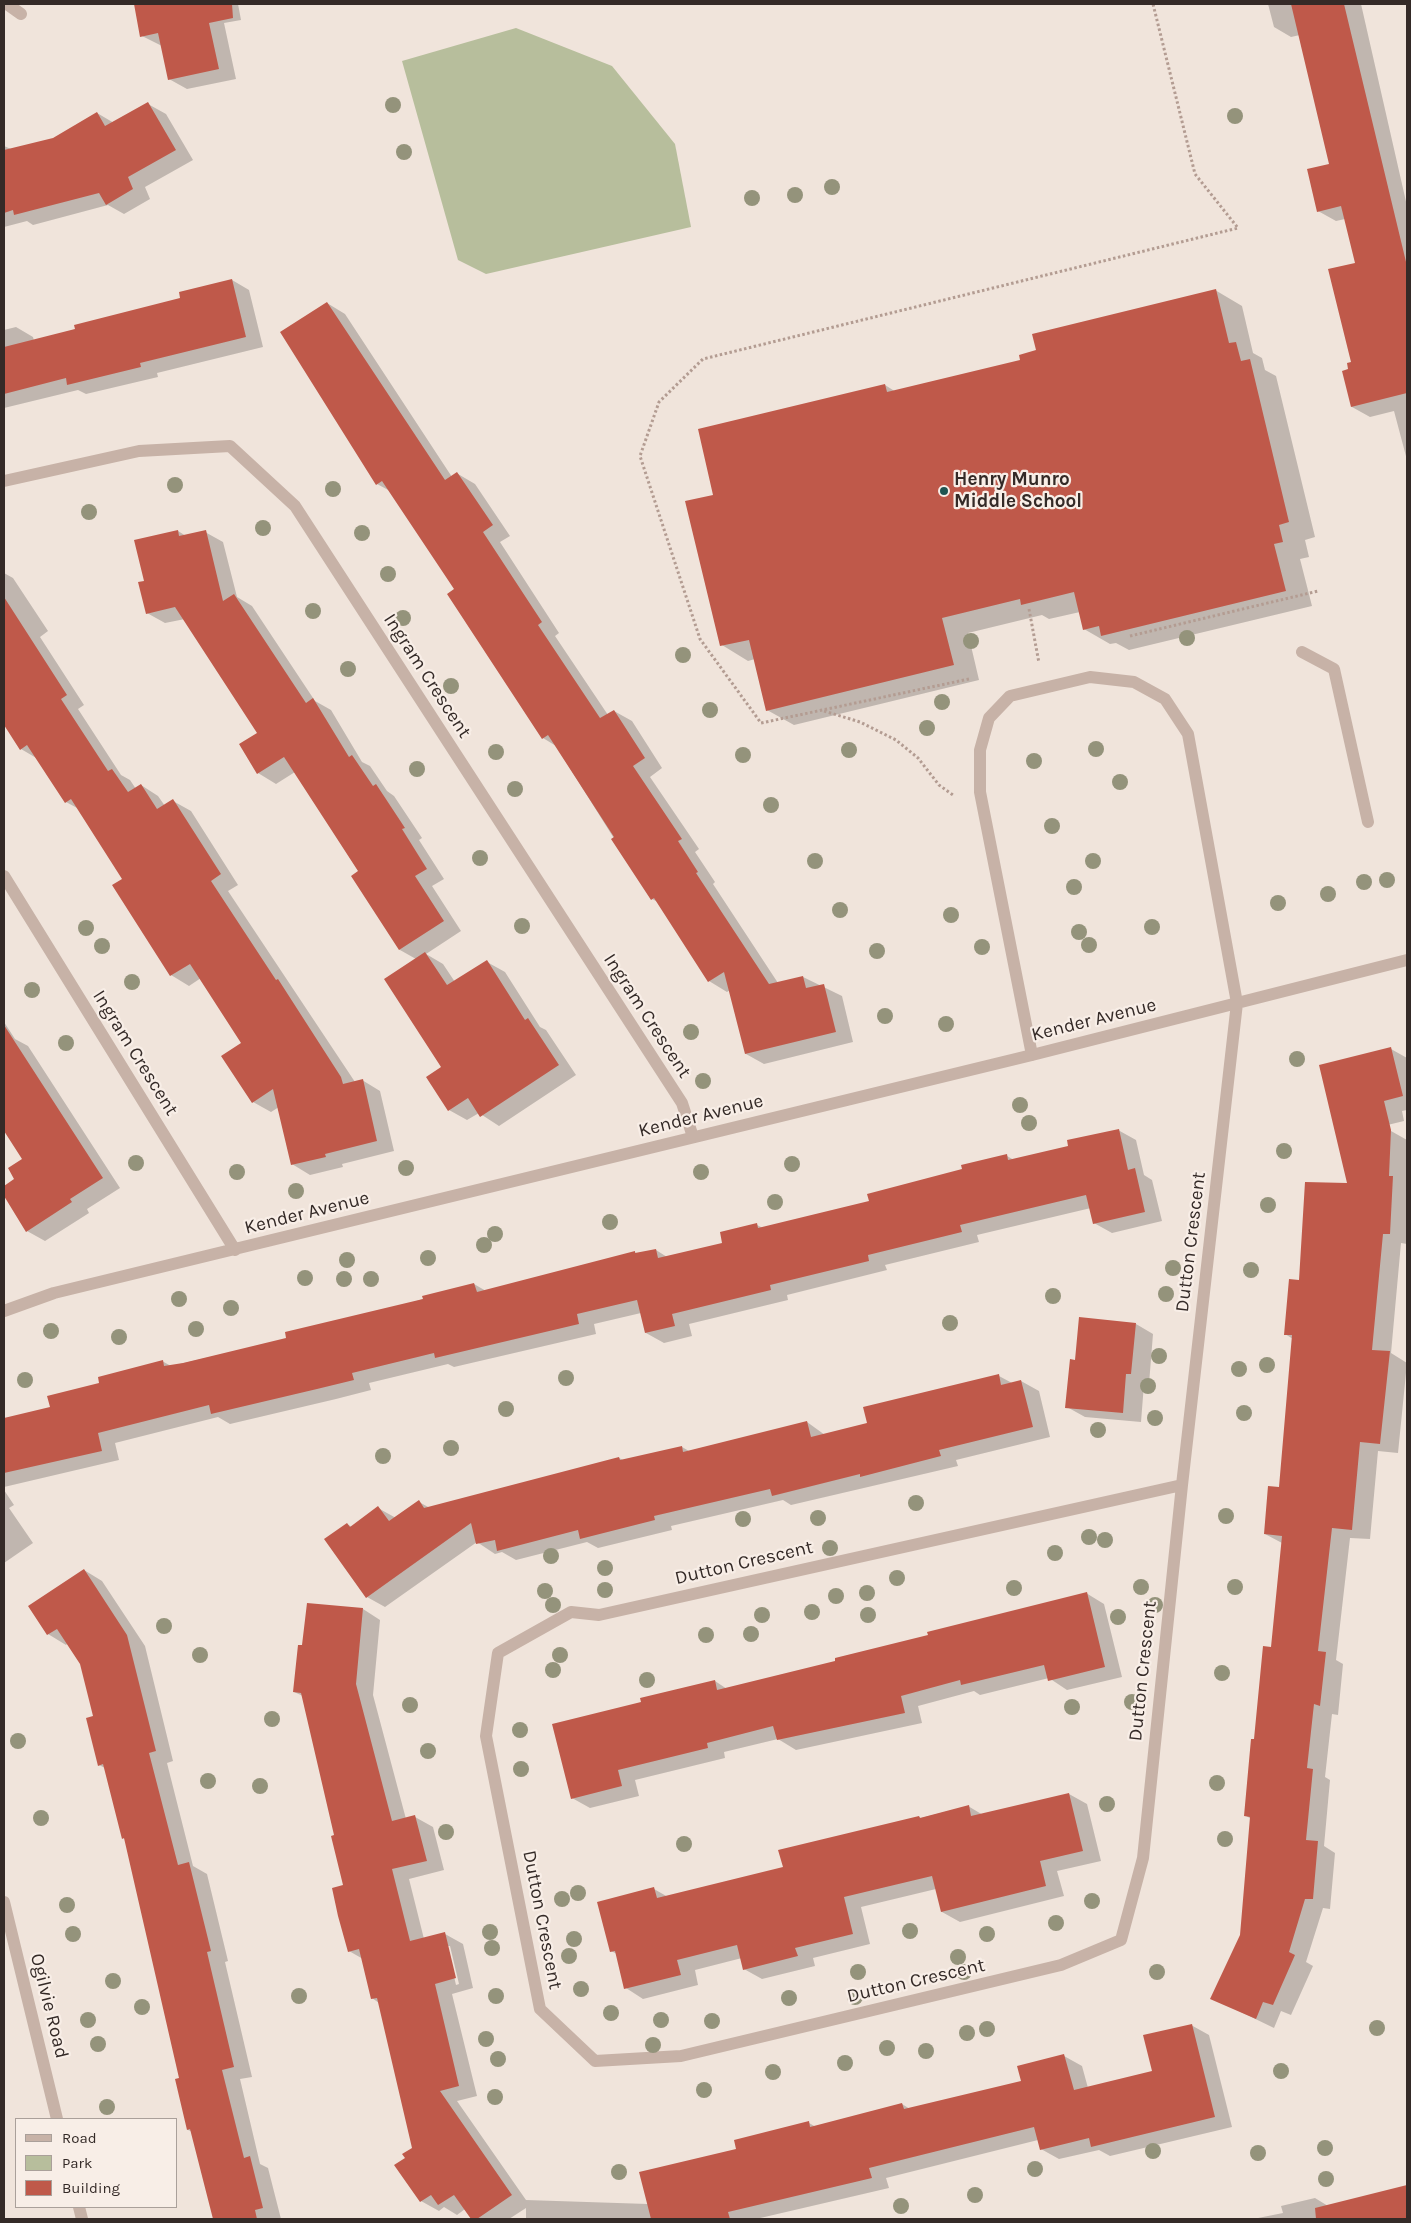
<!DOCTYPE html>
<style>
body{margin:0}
#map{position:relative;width:1411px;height:2223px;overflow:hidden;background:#f0e4db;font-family:Karla,sans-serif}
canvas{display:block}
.frame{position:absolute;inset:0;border:5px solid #342a27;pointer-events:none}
.legend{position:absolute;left:15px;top:2118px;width:162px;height:90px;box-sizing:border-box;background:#f8eee7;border:1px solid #aaa09a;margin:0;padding:6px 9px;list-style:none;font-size:15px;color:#342a27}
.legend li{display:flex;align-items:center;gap:10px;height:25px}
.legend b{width:25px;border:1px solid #aaa09a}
</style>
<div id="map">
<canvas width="1411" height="2223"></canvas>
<div class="frame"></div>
<ul class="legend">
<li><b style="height:6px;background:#c7b2a7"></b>Road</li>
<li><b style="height:14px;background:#b7be9c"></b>Park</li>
<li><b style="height:14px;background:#bf594a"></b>Building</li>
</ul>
</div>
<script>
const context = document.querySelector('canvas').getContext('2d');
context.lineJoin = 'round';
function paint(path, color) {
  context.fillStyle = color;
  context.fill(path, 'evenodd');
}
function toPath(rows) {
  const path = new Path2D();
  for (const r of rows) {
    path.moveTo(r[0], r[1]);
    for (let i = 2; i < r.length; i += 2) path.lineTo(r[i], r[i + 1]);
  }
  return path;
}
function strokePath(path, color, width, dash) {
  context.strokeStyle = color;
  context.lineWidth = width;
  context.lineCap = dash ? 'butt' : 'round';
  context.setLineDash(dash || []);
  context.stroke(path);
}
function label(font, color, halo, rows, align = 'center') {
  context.font = font + ' Karla,sans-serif';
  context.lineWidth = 4.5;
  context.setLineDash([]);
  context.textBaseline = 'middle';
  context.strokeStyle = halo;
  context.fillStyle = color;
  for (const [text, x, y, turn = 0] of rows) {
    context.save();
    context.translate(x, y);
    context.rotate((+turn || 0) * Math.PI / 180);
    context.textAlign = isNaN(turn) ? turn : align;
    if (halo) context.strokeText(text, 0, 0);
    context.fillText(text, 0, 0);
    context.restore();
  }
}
paint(toPath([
 [516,28,612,66,675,144,691,227,486,274,458,260,402,61]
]), '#b7be9c');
paint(toPath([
 [135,4,238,4,241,20,224,23,236,79,187,89,169,79,162,46,142,36],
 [1268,4,1361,4,1407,206,1407,460,1394,411,1370,417,1352,407,1350,370,1352,363,1356,264,1345,219,1336,221,1318,211,1330,164,1300,35,1291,37,1274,27],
 [148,104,166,114,193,160,145,187,150,199,124,214,108,205,33,225,27,221,4,227,4,146,11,149,53,139,97,113,114,123],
 [232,280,249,290,263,347,157,373,158,377,86,394,78,390,4,408,4,330,16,327,33,337,34,341,182,299],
 [1215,290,1242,306,1253,353,1262,358,1265,370,1276,376,1315,537,1305,540,1309,557,1300,559,1312,606,1129,650,1116,643,1110,644,1084,629,1080,612,1049,619,1042,615,968,633,979,680,794,725,767,710,755,659,748,661,722,645,715,496,885,385,896,392,1021,361],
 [327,303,345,314,452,477,458,474,475,484,510,536,500,542,559,633,555,636,608,715,614,711,632,721,662,768,650,777,699,849,695,852,715,882,713,884,778,983,803,977,842,996,853,1042,764,1064,746,1054,730,990,727,992,709,981,658,902,652,899,556,746,543,738,456,590,392,492,377,484],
 [178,531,186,536,205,532,223,542,237,597,252,606,315,701,331,710,362,762,370,766,387,791,394,796,422,838,419,840,444,879,432,886,461,931,426,954,443,964,455,982,487,962,505,972,540,1027,546,1030,576,1075,499,1126,479,1113,467,1120,449,1110,443,1067,416,959,400,950,359,872,295,772,276,784,258,773,259,733,185,619,165,623,147,613,145,582],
 [4,573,13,578,48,631,40,637,84,705,78,709,121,775,130,780,136,789,141,785,158,796,165,806,173,801,191,811,238,885,228,891,355,1082,362,1080,380,1091,394,1151,342,1164,343,1167,310,1175,292,1164,279,1107,271,1112,253,1102,243,1043,201,978,189,986,171,975,114,886,124,879,79,809,66,802,38,759,21,749,4,723],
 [4,1022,15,1039,28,1046,120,1188,87,1209,89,1213,45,1241,27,1231,4,1194,4,1187,16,1179,24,1159,4,1129],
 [1391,1049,1407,1058,1407,1110,1402,1111,1404,1121,1371,1129,1391,1131,1407,1140,1407,1244,1401,1243,1391,1353,1407,1363,1398,1453,1378,1451,1370,1539,1350,1538,1336,1660,1343,1664,1338,1715,1332,1714,1325,1777,1330,1780,1324,1846,1335,1853,1330,1909,1323,1908,1306,1962,1313,1966,1291,2015,1281,2011,1274,2028,1212,1998,1241,1936,1251,1819,1245,1815,1255,1741,1272,1648,1282,1543,1265,1534,1280,1488,1293,1339,1285,1334,1300,1281,1348,1185],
 [1118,1130,1136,1140,1144,1175,1152,1180,1162,1221,1112,1233,1094,1223,1091,1208,977,1235,979,1242,885,1265,887,1270,787,1295,788,1300,689,1324,692,1336,664,1343,646,1333,641,1313,594,1324,596,1334,454,1367,448,1364,369,1383,371,1390,336,1399,230,1424,218,1417,115,1443,119,1460,4,1487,4,1433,6,1432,4,1420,51,1408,101,1384,162,1361,171,1366,288,1339,474,1284,486,1291,635,1252,637,1254,656,1250,667,1257,724,1244,757,1225,763,1228,870,1202,1007,1156,1014,1160,1070,1147],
 [1136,1324,1153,1334,1149,1384,1144,1384,1141,1422,1085,1417,1067,1407,1076,1361],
 [999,1376,1012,1383,1021,1381,1039,1391,1050,1437,956,1460,958,1466,791,1505,783,1500,671,1526,672,1530,598,1548,587,1542,516,1560,502,1552,495,1554,477,1542,385,1607,367,1597,347,1524,352,1527,378,1508,396,1518,419,1502,430,1508,619,1458,623,1460,682,1447,689,1451,807,1422,825,1435,869,1423],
 [4,1490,14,1505,9,1508,33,1543,4,1563],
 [84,1570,102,1581,145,1646,173,1761,167,1763,193,1866,207,1874,228,1961,225,1962,252,2077,240,2079,260,2164,268,2168,281,2219,214,2219,193,2132,188,2130,181,2079,125,1839,123,1838,105,1768,99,1765,95,1717,82,1663,68,1643,66,1645,48,1634],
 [1086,1593,1104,1604,1122,1677,1067,1690,1049,1678,980,1695,974,1691,918,1706,922,1723,796,1750,778,1739,724,1752,725,1758,635,1780,639,1796,590,1808,572,1798,642,1702,715,1681,727,1689,837,1662],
 [363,1609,380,1620,373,1695,406,1819,415,1817,433,1827,444,1870,409,1879,424,1939,445,1934,463,1944,473,1988,452,1994,477,2096,457,2101,526,2200,648,2204,738,2150,809,2123,816,2127,902,2104,910,2109,1023,2082,1064,2056,1082,2066,1088,2088,1154,2072,1191,2025,1209,2035,1232,2127,1110,2156,1099,2150,1059,2159,1041,2149,1038,2140,886,2178,889,2188,756,2219,526,2219,526,2208,509,2219,473,2219,465,2209,457,2215,444,2207,439,2211,421,2201,407,2159,413,2148,379,2003,372,1998,363,1959,349,1951,345,1886,336,1836,303,1696,294,1692,304,1647],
 [447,1946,450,1946,459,1984,456,1985],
 [1069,1794,1087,1804,1101,1861,1057,1871,1064,1896,960,1922,942,1912,936,1889,861,1907,870,1944,813,1958,815,1966,762,1979,744,1969,742,1958,695,1970,698,1985,643,1999,626,1988,617,1954,611,1951,654,1889,668,1897,784,1868,919,1817,921,1818,968,1806,983,1815],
 [1407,2187,1407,2219,1253,2219,1283,2213,1281,2206,1315,2198,1328,2206]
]), '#0003');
paint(toPath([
 [134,4,232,4,233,18,209,23,219,69,168,80,158,33,140,37],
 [1291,4,1344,4,1407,266,1407,393,1351,407,1342,371,1348,369,1347,363,1351,362,1328,269,1355,263,1341,206,1317,212,1307,169,1329,164],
 [148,102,176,150,128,177,133,189,106,205,99,193,14,215,13,210,4,213,4,150,53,138,97,112,105,126],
 [232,279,246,337,140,363,141,367,67,385,66,378,4,394,4,347,75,329,74,325,180,298,179,292],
 [1216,289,1229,343,1236,342,1241,361,1250,359,1289,522,1279,525,1283,542,1274,544,1286,591,1101,636,1099,626,1083,630,1074,592,1021,605,1020,599,942,618,954,665,766,711,749,640,720,646,685,501,713,495,698,429,885,384,887,392,1020,360,1019,355,1036,350,1032,334],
 [327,302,445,480,457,472,493,525,483,532,542,622,538,625,600,718,614,710,645,758,633,766,682,839,678,841,698,872,696,873,769,984,803,976,806,988,824,984,836,1032,745,1054,724,972,708,982,654,898,651,900,611,839,614,837,548,735,542,739,447,594,454,589,382,481,376,485,280,332],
 [178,530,179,536,206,530,223,601,234,594,306,703,313,698,349,757,352,755,373,786,376,784,405,828,402,829,427,869,415,876,444,921,399,950,351,876,358,871,284,757,257,774,239,744,257,733,175,607,146,614,138,582,144,581,134,540],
 [4,597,67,695,61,699,108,771,112,769,128,792,141,784,157,809,173,799,221,874,211,881,276,980,278,979,341,1077,343,1084,363,1079,377,1141,325,1154,326,1157,291,1165,273,1089,252,1103,221,1056,241,1043,190,964,170,976,112,885,122,879,71,799,65,803,27,745,20,750,4,725],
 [425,952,447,985,487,960,525,1020,528,1018,559,1065,480,1117,468,1098,448,1111,426,1077,441,1067,384,979],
 [4,1025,103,1178,70,1199,72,1202,26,1232,4,1196,4,1186,14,1179,8,1168,22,1159,4,1131],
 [1391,1047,1403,1096,1384,1101,1391,1130,1389,1176,1393,1176,1390,1234,1383,1234,1372,1350,1390,1351,1380,1444,1360,1442,1352,1530,1332,1528,1318,1651,1326,1652,1320,1706,1314,1704,1307,1768,1313,1769,1306,1840,1318,1841,1313,1899,1305,1899,1289,1952,1295,1955,1273,2005,1263,2002,1256,2019,1210,1999,1240,1935,1250,1817,1244,1816,1251,1739,1254,1739,1263,1646,1271,1647,1282,1536,1264,1534,1268,1486,1279,1487,1292,1335,1284,1335,1289,1279,1299,1280,1305,1182,1347,1183,1319,1065],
 [1119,1129,1128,1170,1135,1168,1145,1212,1093,1224,1086,1195,960,1225,962,1232,868,1255,869,1261,770,1285,771,1290,672,1314,675,1326,645,1333,637,1300,577,1314,579,1324,435,1358,434,1353,352,1373,354,1380,317,1389,211,1414,209,1405,98,1433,102,1451,4,1473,4,1418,50,1407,47,1396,99,1383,98,1377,163,1360,164,1366,183,1363,286,1338,285,1332,423,1299,422,1296,474,1283,477,1292,635,1251,635,1253,656,1249,658,1258,722,1243,720,1232,757,1223,758,1228,869,1201,867,1194,962,1169,961,1165,1007,1154,1008,1160,1068,1146,1067,1140],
 [1079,1317,1136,1323,1131,1374,1126,1374,1123,1413,1065,1408,1070,1359,1075,1360],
 [999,1374,1001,1385,1021,1380,1033,1427,939,1450,941,1456,860,1477,860,1474,772,1496,770,1489,654,1516,655,1520,580,1539,578,1530,497,1551,495,1540,476,1544,471,1523,366,1598,324,1539,347,1523,350,1527,378,1506,389,1521,419,1500,424,1508,619,1457,620,1460,682,1446,683,1452,807,1421,811,1437,867,1423,863,1407],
 [84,1569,127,1635,156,1751,149,1753,178,1865,189,1862,211,1951,207,1952,234,2067,222,2070,244,2158,250,2156,263,2208,255,2210,257,2219,213,2219,190,2129,187,2130,175,2079,179,2078,124,1838,122,1839,103,1764,98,1766,86,1718,93,1716,80,1664,57,1629,47,1635,28,1606],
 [1087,1592,1105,1667,1048,1681,1044,1665,961,1685,960,1680,901,1696,905,1713,777,1740,773,1726,707,1743,708,1748,618,1770,622,1786,571,1799,552,1724,641,1702,640,1698,715,1680,717,1690,835,1661,835,1658,928,1635,927,1632],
 [307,1603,363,1608,356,1684,392,1821,415,1815,427,1861,392,1869,410,1941,445,1932,456,1978,435,1984,459,2086,440,2091,512,2195,477,2219,471,2219,454,2195,438,2205,431,2195,420,2202,394,2165,405,2158,402,2154,412,2148,377,1998,371,1999,359,1949,348,1952,338,1916,332,1888,343,1885,331,1836,334,1835,301,1693,293,1692,298,1645,302,1645],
 [1069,1793,1083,1851,1040,1861,1046,1886,941,1912,932,1876,844,1897,853,1934,795,1948,798,1956,743,1970,737,1945,677,1960,681,1975,624,1989,615,1951,610,1952,597,1902,654,1887,657,1898,783,1867,778,1850,919,1816,920,1818,969,1805,971,1816],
 [1192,2024,1215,2117,1091,2147,1089,2138,1040,2150,1034,2127,869,2168,872,2178,728,2212,730,2219,651,2219,639,2172,736,2149,734,2140,809,2121,810,2127,902,2103,904,2109,1021,2081,1017,2066,1064,2054,1074,2090,1152,2071,1143,2035],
 [1407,2185,1407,2219,1316,2219,1315,2208]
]), '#bf594a');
strokePath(toPath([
 [1029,609,1039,663],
 [1130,636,1318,591],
 [969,679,761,723,700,639,640,456,659,402,703,359,1238,228,1195,174,1153,4],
 [824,711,860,722,896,740,918,758,939,785,953,795]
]), '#b39c92', 3, [2.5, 2.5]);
strokePath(toPath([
 [7,4,21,14],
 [4,481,139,451,230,446,295,506,682,1103,693,1137],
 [1302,652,1334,669,1368,822],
 [4,876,235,1250],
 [1032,1055,980,792,980,750,989,718,1010,696,1090,677,1134,682,1165,699,1188,734,1237,1003,1182,1485,1143,1858,1121,1940,1061,1965,681,2056,595,2061,540,2009,486,1736,498,1653,571,1612,599,1615,1182,1485],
 [4,1311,54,1293,1032,1055,1407,960],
 [4,1902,57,2119],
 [79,2207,82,2219]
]), '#c7b2a7', 12);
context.fillStyle = '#94937b';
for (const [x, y] of [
 [393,105],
 [1235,116],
 [404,152],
 [832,187],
 [795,195],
 [752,198],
 [175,485],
 [333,489],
 [89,512],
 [263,528],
 [362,533],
 [388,574],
 [313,611],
 [403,618],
 [1187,638],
 [971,641],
 [683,655],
 [348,669],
 [451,686],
 [942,702],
 [710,710],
 [927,728],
 [1096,749],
 [849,750],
 [496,752],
 [743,755],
 [1034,761],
 [417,769],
 [1120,782],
 [515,789],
 [771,805],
 [1052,826],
 [480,858],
 [815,861],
 [1093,861],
 [1387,880],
 [1364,882],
 [1074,887],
 [1328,894],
 [1278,903],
 [840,910],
 [951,915],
 [522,926],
 [1152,927],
 [86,928],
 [1079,932],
 [1089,945],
 [102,946],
 [982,947],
 [877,951],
 [132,982],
 [32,990],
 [885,1016],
 [946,1024],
 [691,1032],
 [66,1043],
 [1297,1059],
 [703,1081],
 [1020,1105],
 [1029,1123],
 [1284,1151],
 [136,1163],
 [792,1164],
 [406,1168],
 [237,1172],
 [701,1172],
 [296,1191],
 [775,1202],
 [1268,1205],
 [610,1222],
 [495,1234],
 [484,1245],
 [428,1258],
 [347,1260],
 [1173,1268],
 [1251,1270],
 [305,1278],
 [344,1279],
 [371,1279],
 [1166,1294],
 [1053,1296],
 [179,1299],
 [231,1308],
 [950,1323],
 [196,1329],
 [51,1331],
 [119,1337],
 [1159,1356],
 [1267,1365],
 [1239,1369],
 [566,1378],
 [25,1380],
 [1148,1386],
 [506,1409],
 [1244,1413],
 [1155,1418],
 [1098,1430],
 [451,1448],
 [383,1456],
 [916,1503],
 [1226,1516],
 [818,1518],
 [743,1519],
 [1089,1537],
 [1105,1540],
 [830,1548],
 [1055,1553],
 [551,1556],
 [605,1568],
 [897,1578],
 [1141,1587],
 [1235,1587],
 [1014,1588],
 [605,1590],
 [545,1591],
 [867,1593],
 [836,1596],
 [553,1605],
 [1155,1605],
 [812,1612],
 [762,1615],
 [868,1615],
 [1118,1617],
 [164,1626],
 [751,1634],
 [706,1635],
 [200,1655],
 [560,1655],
 [553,1670],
 [1222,1673],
 [647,1680],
 [1132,1702],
 [410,1705],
 [1072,1707],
 [272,1719],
 [520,1730],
 [18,1741],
 [428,1751],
 [521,1769],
 [208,1781],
 [1217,1783],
 [260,1786],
 [1107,1804],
 [41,1818],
 [446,1832],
 [1225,1839],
 [684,1844],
 [578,1893],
 [562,1899],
 [1092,1901],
 [67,1905],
 [1056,1923],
 [910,1931],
 [490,1932],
 [73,1934],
 [987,1934],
 [574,1939],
 [492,1948],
 [569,1956],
 [958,1957],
 [858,1972],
 [964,1972],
 [1157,1972],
 [113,1981],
 [581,1989],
 [299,1996],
 [496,1996],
 [855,1997],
 [789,1998],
 [142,2007],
 [611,2013],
 [88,2020],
 [661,2020],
 [712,2021],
 [1377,2028],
 [987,2029],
 [967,2033],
 [486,2039],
 [98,2044],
 [653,2045],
 [887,2048],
 [926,2051],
 [498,2059],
 [845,2063],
 [1281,2071],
 [773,2072],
 [704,2090],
 [495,2097],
 [107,2107],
 [1325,2148],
 [1153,2151],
 [1258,2153],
 [1035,2169],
 [619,2172],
 [1326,2179],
 [975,2195],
 [901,2206]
]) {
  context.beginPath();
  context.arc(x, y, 8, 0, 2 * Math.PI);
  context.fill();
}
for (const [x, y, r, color] of [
 [944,491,5,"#1f5451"]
]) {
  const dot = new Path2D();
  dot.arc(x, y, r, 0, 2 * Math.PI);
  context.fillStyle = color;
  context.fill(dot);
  strokePath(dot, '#f8eee7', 2);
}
label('bold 19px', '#342a27', '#f8eee7', [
 ["Henry Munro",954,480],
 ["Middle School",954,502]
], 'left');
label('19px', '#342a27', '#f8eee7', [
 ["Ingram Crescent",427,676,57],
 ["Ingram Crescent",647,1016,57],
 ["Kender Avenue",1094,1020,-14],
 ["Ingram Crescent",135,1053,58],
 ["Kender Avenue",701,1116,-14],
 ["Kender Avenue",307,1213,-14],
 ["Dutton Crescent",1191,1242,-83],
 ["Dutton Crescent",744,1563,-13],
 ["Dutton Crescent",1143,1671,-84],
 ["Dutton Crescent",542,1920,79],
 ["Dutton Crescent",916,1981,-13],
 ["Ogilvie Road",49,2006,76]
]);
</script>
